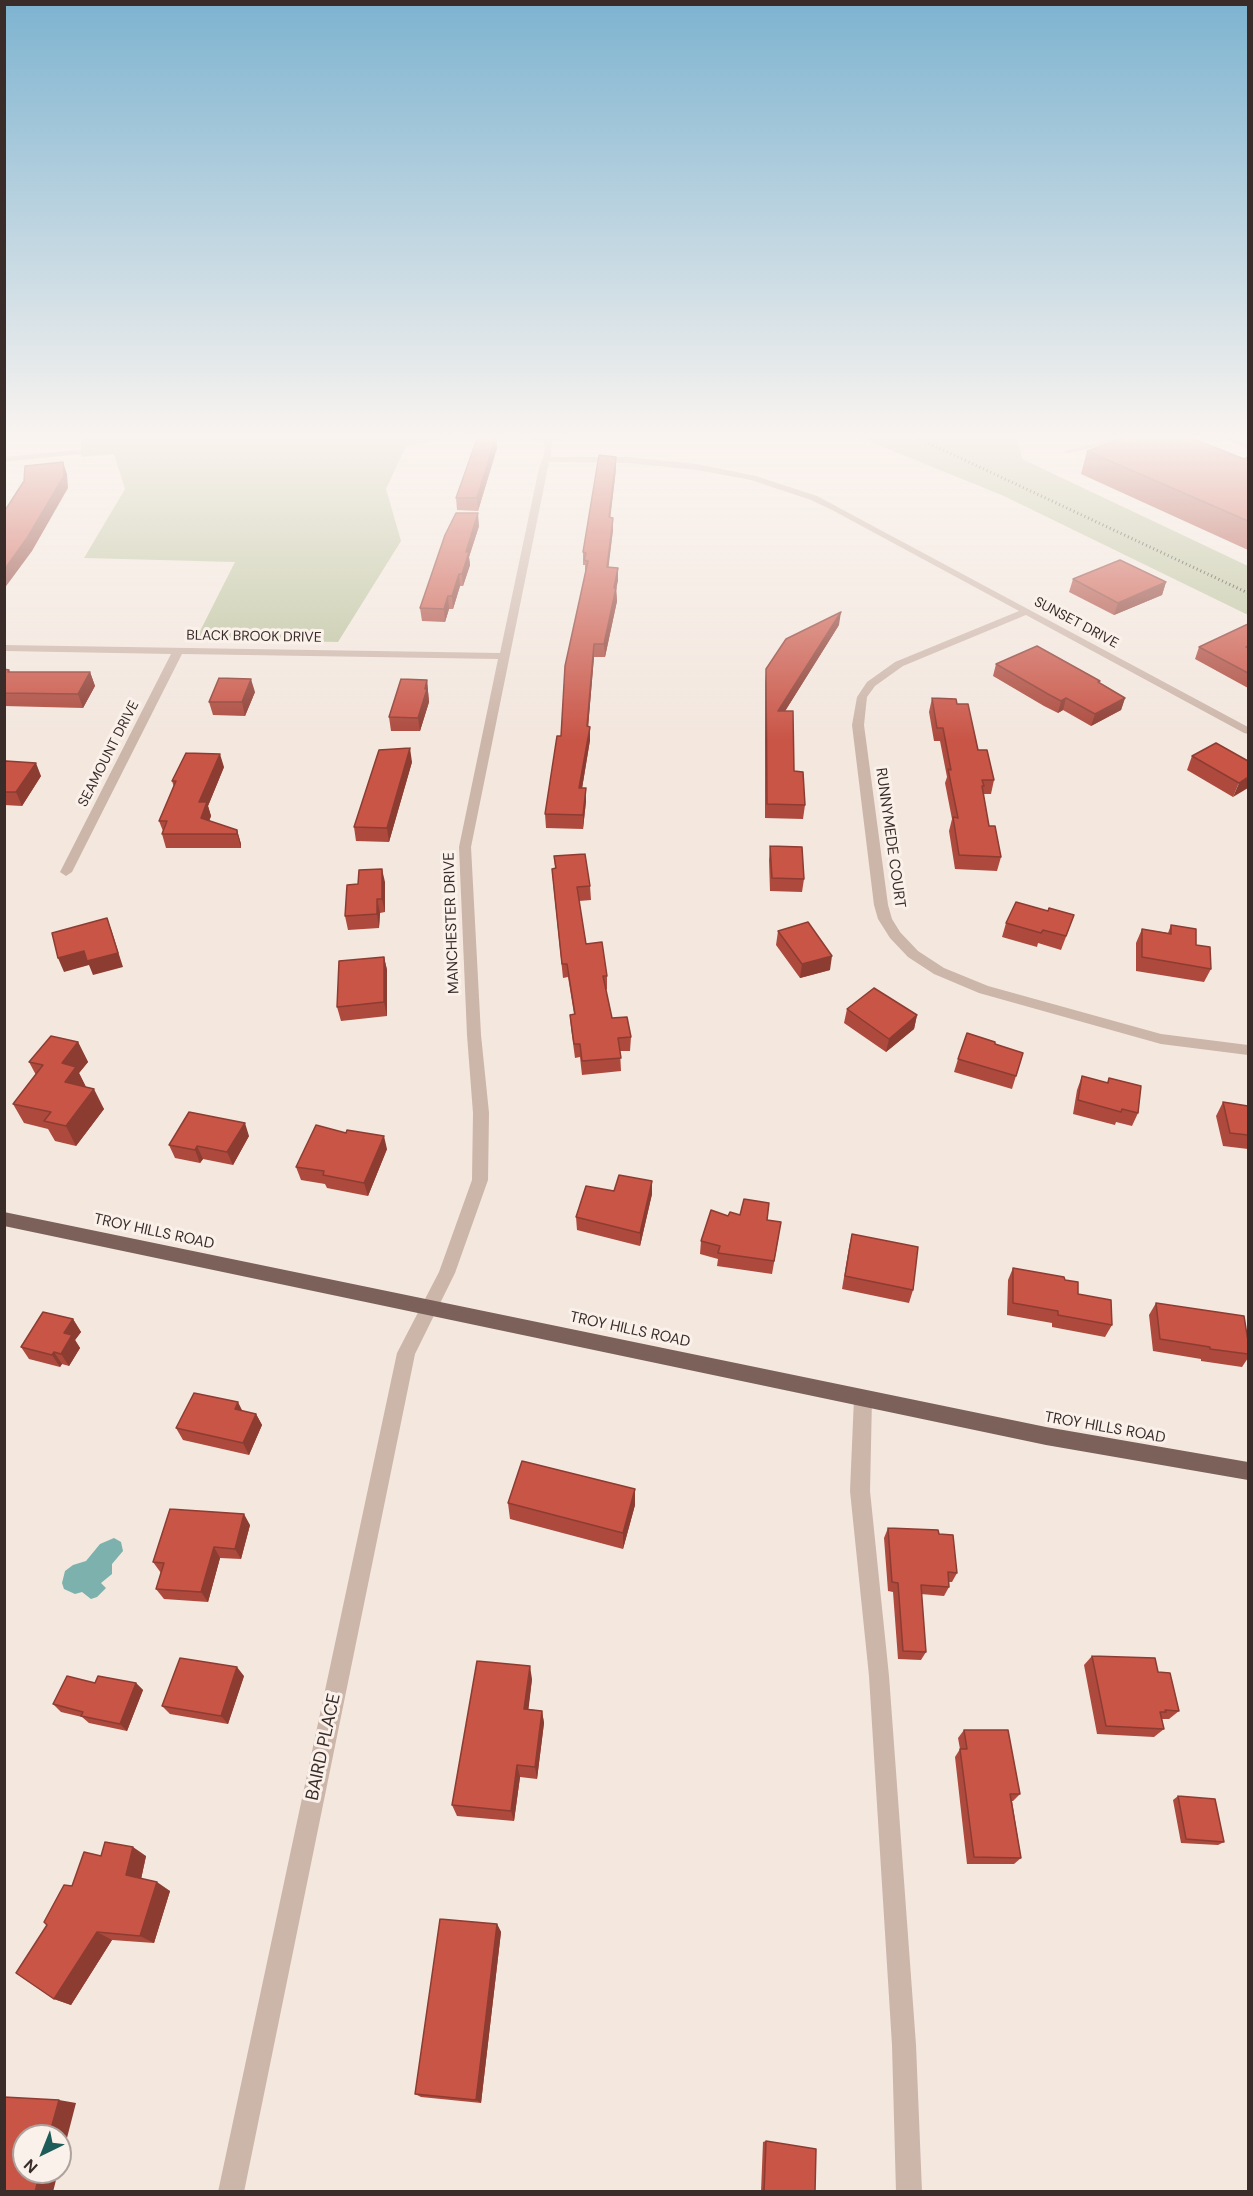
<!DOCTYPE html>
<style>
body{margin:0}
#map{position:relative;width:1253px;height:2196px;overflow:hidden;background:#f3e7de;font-family:"DM Sans",sans-serif}
canvas{display:block}
.frame{position:absolute;inset:0;border:6px solid #392c29;pointer-events:none}
.north{position:absolute;left:12px;top:2124px;width:60px;height:60px;box-sizing:border-box;background:#fbf1eb;border:2px solid #ada29d;border-radius:50%;rotate:223deg;font-size:16px;font-weight:700;line-height:24px;text-align:center;color:#392c29}
.north::after{content:'';display:block;margin:auto;width:21px;height:27px;background:#1d5c58;clip-path:polygon(50% 0,100% 100%,50% 72%,0 100%)}
</style>
<div id="map">
<canvas width="1253" height="2196"></canvas>
<div class="frame"></div>
<div class="north">N</div>
</div>
<script>
const context = document.querySelector('canvas').getContext('2d');
context.lineJoin = 'round';
function paint(path, color) {
  context.fillStyle = color;
  context.fill(path, 'evenodd');
}
function toPath(rows) {
  const path = new Path2D();
  for (const r of rows) {
    path.moveTo(r[0], r[1]);
    for (let i = 2; i < r.length; i += 2) path.lineTo(r[i], r[i + 1]);
  }
  return path;
}
function strokePath(path, color, width, dash) {
  context.strokeStyle = color;
  context.lineWidth = width;
  context.lineCap = dash ? 'butt' : 'round';
  context.setLineDash(dash || []);
  context.stroke(path);
}
function label(font, color, halo, rows, align = 'center') {
  context.font = font + ' "DM Sans",sans-serif';
  context.lineWidth = 6;
  context.setLineDash([]);
  context.textBaseline = 'middle';
  context.strokeStyle = halo;
  context.fillStyle = color;
  for (const [text, x, y, turn = 0] of rows) {
    context.save();
    context.translate(x, y);
    context.rotate((+turn || 0) * Math.PI / 180);
    context.textAlign = isNaN(turn) ? turn : align;
    if (halo) context.strokeText(text, 0, 0);
    context.fillText(text, 0, 0);
    context.restore();
  }
}
paint(toPath([
 [81,433,565,433,563,441,457,437,406,446,386,489,401,541,338,642,196,639,235,562,84,558,125,489,114,454,81,457],
 [849,433,1016,433,1022,459,1248,566,1248,615,1004,496]
]), '#bbc39d');
paint(toPath([
 [114,1538,121,1542,123,1551,112,1564,112,1574,101,1583,106,1588,97,1597,91,1599,82,1592,75,1594,64,1589,62,1583,65,1571,73,1565,86,1561,100,1544]
]), '#7cb1ad');
paint(toPath([
 [538,433,547,433,552,437,551,457,628,457,697,464,756,476,817,496,1248,727,1248,734,1244,733,1026,615,903,666,875,686,867,697,864,725,888,905,892,919,900,932,918,951,944,968,988,986,1161,1034,1248,1045,1248,1055,1161,1044,979,993,934,974,908,957,890,938,878,919,874,905,852,725,857,697,867,682,895,662,1019,611,834,511,811,500,751,480,697,470,628,463,549,462,471,847,481,1035,489,1113,488,1180,455,1273,415,1354,244,2192,218,2192,397,1353,439,1272,472,1180,473,1113,467,1035,459,847,498,659,182,654,72,872,66,876,60,872,171,654,4,651,4,645,500,653,539,468,545,451,544,438,538,433],
 [1211,433,1221,433,1248,444,1248,449,1211,433],
 [1135,434,1138,434,1138,438,1068,453,1064,451,1135,434],
 [78,450,82,452,81,454,4,462,4,457,78,450],
 [863,1390,869,1392,872,1398,870,1491,889,1676,916,2045,922,2192,896,2192,892,2045,869,1676,850,1491,854,1398,857,1392,863,1390]
]), '#ccb5a9');
paint(toPath([
 [4,1212,1046,1427,1248,1462,1248,1480,1046,1445,4,1226,4,1212]
]), '#7b615a');
strokePath(toPath([
 [907,433,1248,593]
]), '#392c29', 3, [1, 3]);
paint(toPath([
 [496,436,497,448,478,511,457,510,456,498],
 [1087,451,1244,459,1248,457,1248,550,1081,474],
 [616,469,610,517,613,530,608,567,618,580,616,588,617,601,605,657,594,657,588,727,590,727,590,740,582,788,586,788,586,801,583,829,546,828,545,814,561,736,585,573,585,565,583,565,583,552],
 [479,526,469,557,470,565,463,586,460,586,453,609,449,609,445,622,422,621,420,608],
 [1073,579,1166,582,1162,595,1114,615,1069,592],
 [1248,624,1248,688,1195,659,1199,647],
 [839,625,785,711,794,771,805,805,803,819,765,818,765,682,766,669],
 [996,664,1099,683,1125,698,1121,710,1091,726,1063,710,1058,713,1044,706,993,676],
 [4,669,9,670,10,672,90,672,95,686,83,708,4,706],
 [427,680,429,702,420,731,391,731,389,717],
 [255,692,245,716,213,715,209,702],
 [932,698,957,704,978,750,994,780,991,794,983,794,989,826,1001,857,997,871,955,869,949,831,952,819,945,783,947,777,940,741,934,741,929,712],
 [1192,756,1248,761,1233,797,1187,770],
 [412,762,389,842,356,841,354,827],
 [4,764,41,776,22,806,4,805],
 [224,767,208,806,211,816,209,821,237,830,241,844,241,848,166,848,162,834,163,831,159,821,174,787,172,781],
 [770,846,804,879,802,892,770,891,769,860],
 [554,856,590,886,591,900,579,901,586,944,607,976,607,989,606,990,612,1018,631,1037,630,1051,620,1051,621,1071,582,1075,580,1057,575,1058,571,1028,570,1015,574,1014,568,977,563,978,553,882,552,869,555,868],
 [385,882,385,912,380,913,379,928,348,930,345,916],
 [1006,923,1069,929,1061,950,1038,943,1037,947,1002,937],
 [1171,925,1211,969,1204,982,1136,971,1136,943,1142,929,1168,933],
 [778,931,830,970,800,978,776,945],
 [384,957,387,970,387,1016,341,1021,337,1007],
 [847,1009,917,1015,914,1029,886,1052,844,1023],
 [78,1042,88,1062,79,1073,86,1087,104,1109,76,1146,55,1141,48,1129,24,1123,13,1104,36,1075,29,1062],
 [995,1044,1023,1053,1012,1089,954,1072,958,1059],
 [1082,1076,1107,1083,1109,1078,1138,1113,1132,1126,1116,1122,1115,1125,1073,1114,1077,1090],
 [1223,1102,1248,1106,1248,1149,1223,1146,1216,1116],
 [249,1136,233,1165,203,1159,200,1163,175,1158,169,1145],
 [387,1149,368,1196,327,1188,325,1184,301,1180,296,1167],
 [652,1181,652,1194,640,1246,577,1230,576,1217,614,1191],
 [740,1215,767,1220,779,1235,772,1274,717,1266,718,1259,700,1254,701,1241,728,1216],
 [852,1234,913,1290,909,1303,842,1289,849,1247],
 [1013,1268,1065,1280,1078,1294,1112,1325,1105,1337,1052,1327,1052,1323,1007,1315,1008,1280],
 [1156,1303,1248,1354,1248,1358,1242,1367,1201,1361,1201,1359,1153,1351,1149,1315],
 [73,1319,81,1332,75,1340,80,1348,69,1366,62,1364,60,1367,29,1359,21,1347],
 [256,1414,262,1425,249,1455,183,1440,176,1428],
 [635,1489,635,1505,623,1549,510,1519,508,1503],
 [250,1525,241,1559,220,1558,208,1602,164,1599,156,1589,161,1573,153,1562],
 [888,1528,939,1534,957,1573,952,1582,949,1582,949,1587,944,1596,921,1594,926,1652,921,1660,898,1659,893,1592,888,1591,884,1538],
 [1092,1656,1158,1672,1179,1711,1169,1719,1162,1719,1164,1729,1154,1737,1097,1734,1084,1665],
 [244,1676,228,1724,170,1714,162,1706],
 [532,1679,528,1709,542,1711,544,1723,537,1779,520,1777,514,1821,457,1816,452,1805],
 [95,1683,136,1683,143,1690,127,1731,89,1723,82,1717,61,1712,53,1704],
 [964,1730,1020,1794,1013,1801,1012,1801,1021,1858,1014,1864,967,1864,955,1757,960,1749,958,1738],
 [1178,1796,1224,1842,1218,1845,1181,1843,1173,1800],
 [101,1856,146,1856,141,1879,170,1891,154,1943,112,1940,71,2005,54,1999,47,1925,72,1886],
 [497,1924,501,1932,481,2103,421,2097,415,2094],
 [766,2141,815,2192,761,2192,763,2142]
]), '#ad493d');
paint(toPath([
 [496,436,497,448,478,511,477,498],
 [616,457,616,469,609,529,609,517],
 [63,462,67,474,68,488,32,551,4,589,4,570],
 [478,513,479,526,469,557,470,565,463,586,462,574,466,552],
 [613,518,613,530,607,580,607,567],
 [618,568,618,580,614,601,614,588],
 [459,574,460,586,453,609,452,596],
 [1166,582,1162,595,1114,615,1118,603],
 [616,588,617,601,605,657,604,644],
 [448,596,449,609,445,622,444,609],
 [841,612,839,625,777,724,778,711],
 [594,644,594,657,587,740,587,726],
 [90,672,95,686,83,708,78,694],
 [251,679,255,692,245,716,242,702],
 [427,680,429,702,420,731,418,718],
 [1066,698,1063,710,1058,713,1061,701],
 [1125,698,1121,710,1091,726,1095,714],
 [590,727,590,740,580,801,579,788],
 [410,748,412,762,389,842,387,828],
 [220,754,224,767,208,806,211,816,205,832,201,818,199,802],
 [36,763,41,776,22,806,16,792],
 [1248,777,1248,788,1233,797,1239,783],
 [586,788,586,801,583,829,583,815],
 [237,830,241,844,241,848,237,834],
 [382,869,385,882,385,912,382,899],
 [377,899,380,913,379,928,377,914],
 [107,918,112,932,123,967,93,975,89,965,64,972,58,958],
 [832,956,830,970,800,978,802,964],
 [384,957,387,970,387,1016,384,1002],
 [917,1015,914,1029,886,1052,889,1039],
 [78,1042,88,1062,79,1073,86,1087,65,1082,62,1063],
 [94,1089,104,1109,76,1146,66,1126],
 [245,1123,249,1136,233,1165,227,1152],
 [384,1136,387,1149,368,1196,364,1183],
 [197,1146,203,1159,200,1163,195,1150],
 [652,1181,652,1194,640,1246,640,1233],
 [73,1319,81,1332,75,1340,80,1348,69,1366,61,1354,64,1333],
 [54,1352,62,1364,60,1367,52,1355],
 [238,1402,244,1414,235,1409],
 [256,1414,262,1425,249,1455,243,1443],
 [635,1489,635,1505,623,1549,623,1533],
 [244,1514,250,1525,241,1559,235,1549],
 [214,1547,220,1558,208,1602,201,1592],
 [530,1666,532,1679,527,1722,524,1709],
 [237,1667,244,1676,228,1724,221,1716],
 [136,1683,143,1690,127,1731,120,1724],
 [542,1711,544,1723,537,1779,535,1767],
 [517,1765,520,1777,514,1821,511,1811],
 [133,1847,146,1856,140,1884,126,1875],
 [157,1882,170,1891,154,1943,140,1936],
 [497,1924,501,1932,481,2103,476,2100],
 [97,1932,112,1940,71,2005,54,1999],
 [59,2100,76,2103,60,2165,60,2136,49,2136],
 [40,2172,58,2172,53,2192,35,2192]
]), '#8d3c32');
const building = toPath([
 [479,433,486,433,496,436,477,498,456,498,479,433],
 [1138,433,1179,433,1244,459,1248,457,1248,521,1087,451,1138,433],
 [599,455,616,457,609,517,613,518,607,567,618,568,614,588,616,588,604,644,594,644,587,726,590,727,579,788,586,788,583,815,545,814,557,736,561,736,565,666,588,561,584,560,586,553,583,552,599,455],
 [63,462,64,476,27,538,4,570,4,512,24,481,25,466,63,462],
 [456,513,478,513,466,552,469,552,462,574,459,574,452,596,448,596,444,609,420,608,445,535,456,513],
 [1120,560,1166,582,1118,603,1073,579,1120,560],
 [841,612,778,711,793,711,794,771,803,772,805,805,767,804,766,669,786,639,841,612],
 [1248,624,1248,646,1246,647,1248,648,1248,673,1199,647,1248,624],
 [1037,646,1100,681,1098,682,1125,698,1095,714,1066,698,1061,701,1048,694,996,664,1037,646],
 [4,669,9,670,8,672,90,672,78,694,4,693,4,669],
 [219,678,251,679,242,702,209,702,219,678],
 [401,679,427,680,425,689,427,689,418,718,389,717,401,679],
 [932,698,956,699,957,704,968,704,978,750,987,750,994,780,982,780,984,786,982,786,989,826,995,826,1001,857,959,855,953,817,958,818,948,769,951,770,943,728,937,728,932,698],
 [1216,743,1248,761,1248,777,1239,783,1192,756,1216,743],
 [410,748,387,828,354,827,379,750,410,748],
 [186,753,220,754,199,802,207,802,201,818,237,830,237,834,162,834,167,821,159,821,176,781,172,781,186,753],
 [6,761,36,763,16,792,4,792,4,764,6,761],
 [770,846,802,847,804,879,772,878,770,846],
 [585,854,590,886,577,887,586,944,602,942,607,976,603,976,612,1018,627,1017,631,1037,618,1038,621,1058,582,1061,580,1044,574,1044,570,1015,575,1014,567,964,562,964,552,869,556,868,554,856,585,854],
 [382,869,382,899,377,899,377,914,345,916,347,885,358,884,359,870,382,869],
 [1016,902,1048,911,1049,908,1074,915,1066,936,1043,930,1041,933,1006,923,1016,902],
 [107,918,118,953,87,961,84,951,58,958,52,933,107,918],
 [808,922,832,956,802,964,778,931,808,922],
 [1171,925,1196,929,1196,945,1210,947,1211,969,1142,957,1142,929,1171,934,1171,925],
 [384,957,384,1002,337,1007,339,961,384,957],
 [874,988,917,1015,889,1039,847,1009,874,988],
 [967,1033,995,1042,995,1044,1023,1053,1016,1076,958,1059,967,1033],
 [51,1036,78,1042,62,1063,76,1067,65,1082,94,1089,66,1126,44,1121,51,1112,13,1104,43,1065,29,1062,51,1036],
 [1082,1076,1108,1083,1109,1078,1141,1086,1138,1113,1122,1109,1121,1112,1078,1100,1082,1076],
 [1223,1102,1248,1106,1248,1135,1230,1133,1223,1102],
 [189,1112,245,1123,227,1152,197,1146,195,1150,169,1145,189,1112],
 [316,1125,346,1133,347,1130,384,1136,364,1183,323,1175,324,1171,296,1167,316,1125],
 [619,1175,652,1181,640,1233,576,1217,586,1186,614,1191,619,1175],
 [744,1199,769,1203,767,1220,781,1222,774,1261,718,1253,720,1246,701,1241,711,1210,728,1216,730,1212,740,1215,744,1199],
 [852,1234,918,1247,913,1290,845,1276,852,1234],
 [1013,1268,1064,1277,1065,1280,1078,1282,1078,1294,1111,1300,1112,1325,1058,1315,1058,1311,1013,1303,1013,1268],
 [1156,1303,1244,1316,1248,1341,1248,1354,1210,1349,1210,1347,1160,1339,1156,1303],
 [43,1312,73,1319,64,1333,72,1335,61,1354,54,1352,52,1355,21,1347,43,1312],
 [194,1393,238,1402,235,1409,256,1414,243,1443,176,1428,194,1393],
 [522,1461,635,1489,623,1533,508,1503,522,1461],
 [170,1509,244,1514,235,1549,214,1547,201,1592,156,1589,164,1563,153,1562,170,1509],
 [888,1528,938,1530,939,1534,953,1535,957,1573,948,1572,949,1587,921,1585,926,1652,903,1651,898,1583,892,1582,888,1528],
 [1092,1656,1155,1658,1158,1672,1170,1673,1179,1711,1165,1710,1166,1712,1160,1712,1164,1729,1106,1726,1092,1656],
 [180,1658,237,1667,221,1716,162,1706,180,1658],
 [477,1661,530,1666,524,1709,542,1711,535,1767,517,1765,511,1811,452,1805,477,1661],
 [67,1676,95,1683,98,1676,136,1683,120,1724,81,1716,83,1712,53,1704,67,1676],
 [964,1730,1008,1730,1020,1794,1010,1794,1021,1858,974,1857,960,1749,967,1749,964,1730],
 [1178,1796,1215,1799,1224,1842,1186,1839,1178,1796],
 [105,1842,133,1847,126,1875,157,1882,140,1936,97,1932,54,1999,16,1973,47,1925,44,1922,64,1885,72,1886,84,1852,101,1856,105,1842],
 [440,1919,497,1924,476,2100,415,2094,440,1919],
 [4,2097,59,2100,49,2136,24,2136,24,2172,40,2172,35,2192,4,2192,4,2097],
 [766,2141,816,2149,815,2192,764,2192,766,2141]
]);
paint(building, '#c95547');
strokePath(building, '#8d3c32', 1.5);
const sky = context.createLinearGradient(0, 0, 0, 740);
sky.addColorStop(0, '#7db3d0');
sky.addColorStop(0.59, '#faf4f0');
sky.addColorStop(1, '#faf4f000');
context.fillStyle = sky;
context.fillRect(0, 0, 1253, 740);
label('14px', '#392c29', '#fbf1eb', [
 ["SUNSET DRIVE",1076,623,28],
 ["BLACK BROOK DRIVE",254,637,1],
 ["SEAMOUNT DRIVE",109,754,-63]
]);
label('15px', '#392c29', '#fbf1eb', [
 ["RUNNYMEDE COURT",890,838,82],
 ["MANCHESTER DRIVE",452,923,-92],
 ["TROY HILLS ROAD",154,1232,12],
 ["TROY HILLS ROAD",630,1330,12],
 ["TROY HILLS ROAD",1105,1428,10]
]);
label('18px', '#392c29', '#fbf1eb', [
 ["BAIRD PLACE",324,1747,-78]
]);
</script>
